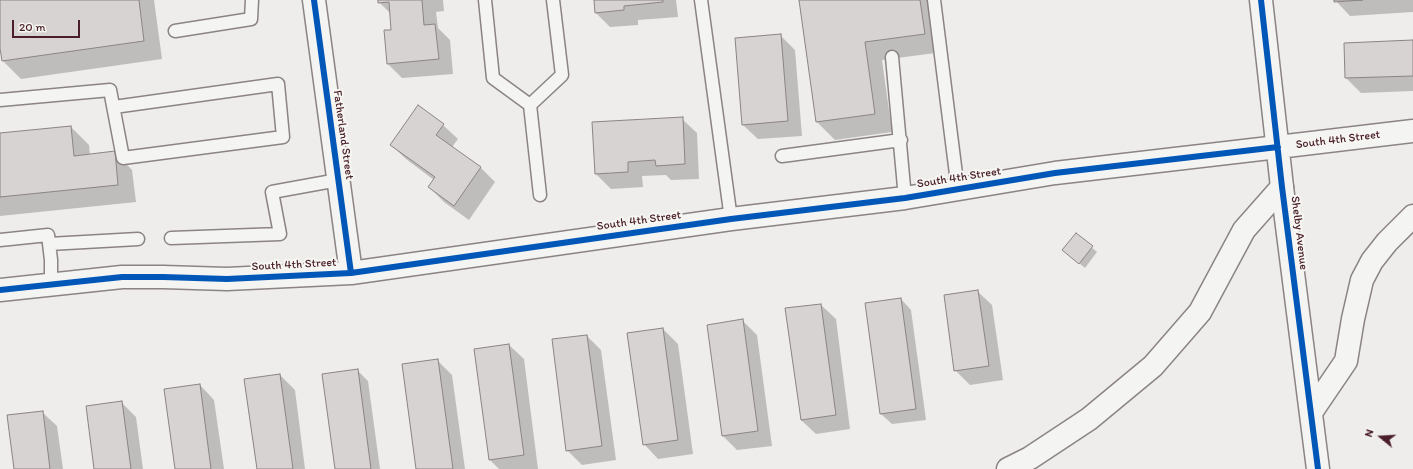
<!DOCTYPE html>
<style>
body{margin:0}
#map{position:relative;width:1413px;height:469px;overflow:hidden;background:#eeedeb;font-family:Itim,sans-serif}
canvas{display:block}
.north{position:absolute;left:1361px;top:417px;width:40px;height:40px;-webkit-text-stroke:3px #f6f6f2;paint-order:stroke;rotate:288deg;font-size:11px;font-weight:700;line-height:16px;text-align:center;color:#4a1f2b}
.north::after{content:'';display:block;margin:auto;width:14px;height:18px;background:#4a1f2b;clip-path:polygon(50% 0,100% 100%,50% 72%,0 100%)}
.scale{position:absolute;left:12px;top:20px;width:68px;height:18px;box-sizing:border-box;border:2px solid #4a1f2b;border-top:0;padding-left:5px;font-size:12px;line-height:14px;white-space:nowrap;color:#4a1f2b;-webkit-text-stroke:3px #f6f6f2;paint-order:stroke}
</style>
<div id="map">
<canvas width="1413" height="469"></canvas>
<div class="north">N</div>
<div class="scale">20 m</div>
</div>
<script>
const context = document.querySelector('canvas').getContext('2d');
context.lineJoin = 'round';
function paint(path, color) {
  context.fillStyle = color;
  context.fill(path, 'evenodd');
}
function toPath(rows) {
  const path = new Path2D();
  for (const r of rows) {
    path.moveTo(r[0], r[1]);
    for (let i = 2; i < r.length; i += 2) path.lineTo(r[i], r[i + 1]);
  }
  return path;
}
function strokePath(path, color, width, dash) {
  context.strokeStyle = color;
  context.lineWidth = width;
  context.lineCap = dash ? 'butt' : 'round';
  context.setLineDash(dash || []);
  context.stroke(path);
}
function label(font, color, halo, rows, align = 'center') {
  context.font = font + ' Itim,sans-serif';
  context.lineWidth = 4;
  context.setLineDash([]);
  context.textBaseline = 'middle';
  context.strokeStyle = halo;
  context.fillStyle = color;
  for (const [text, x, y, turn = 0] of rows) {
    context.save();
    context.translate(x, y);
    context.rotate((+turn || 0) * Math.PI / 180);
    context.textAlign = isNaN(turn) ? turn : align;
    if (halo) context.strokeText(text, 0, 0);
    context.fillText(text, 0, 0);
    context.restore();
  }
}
paint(toPath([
 [0,0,154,0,162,59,21,79,3,61,0,40],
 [379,0,443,0,444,11,436,12,438,28,450,40,453,74,402,78,388,64,392,30,391,14,379,2],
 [595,0,676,0,678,17,638,20,638,25,610,27,596,13],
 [800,0,935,0,943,52,882,60,892,132,835,140,817,122],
 [1335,0,1413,0,1413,12,1350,16],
 [780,35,795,50,802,136,758,139,743,125],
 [1413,41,1413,91,1361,93,1346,78],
 [682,119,697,133,699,179,671,180,666,175,642,176,643,187,611,189,596,174,593,123],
 [443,125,458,139,452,147,481,168,495,182,469,220,444,202,429,187,434,180,406,159,391,145],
 [71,127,89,145,90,155,115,152,132,170,136,202,0,216,0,134],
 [1076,234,1097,252,1085,268,1069,255],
 [977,291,992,305,1003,380,970,385,955,370],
 [901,299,911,310,926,420,892,424,881,414,866,304],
 [821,305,836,319,850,429,816,434,801,420],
 [742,320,757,335,772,446,737,450,723,436],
 [663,329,678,344,693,454,658,459,644,444],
 [587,336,601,350,616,460,582,465,567,450],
 [509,345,524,359,538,469,499,469,490,460],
 [437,360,452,375,465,469,417,469],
 [358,371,368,381,380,469,336,469],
 [280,375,295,390,305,469,258,469],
 [200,385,214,400,224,469,176,469],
 [121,402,136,417,143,469,95,469],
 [42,412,57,426,63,469,15,469]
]), '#0003');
const building = toPath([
 [0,0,139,0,144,41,2,61,0,48,0,0],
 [378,0,422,0,424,25,435,24,439,59,387,64,384,30,391,30,389,2,378,3,378,0],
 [594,0,663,0,663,2,624,6,624,10,595,13,594,0],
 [799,0,920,0,925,34,865,42,875,114,816,122,799,0],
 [1334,0,1363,0,1334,2,1334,0],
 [781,34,788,121,742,125,735,38,781,34],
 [1413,40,1413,76,1345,78,1344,43,1413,40],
 [418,105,444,124,436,135,481,167,454,206,428,187,435,177,390,145,418,105],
 [683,117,685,164,656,166,655,160,628,162,628,172,595,174,592,122,683,117],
 [71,126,74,156,115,151,118,185,0,197,0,133,71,126],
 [1076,233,1093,246,1079,264,1062,250,1076,233],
 [978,290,989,366,954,371,944,295,978,290],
 [901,298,916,409,880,414,865,303,901,298],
 [821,304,836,415,801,420,785,308,821,304],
 [743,319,758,431,722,436,707,325,743,319],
 [663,328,678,440,643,445,627,333,663,328],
 [587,335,602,446,566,451,552,339,587,335],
 [509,344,524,455,489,460,474,349,509,344],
 [438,359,453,469,416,469,402,364,438,359],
 [358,369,371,469,335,469,322,374,358,369],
 [280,374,293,469,257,469,244,379,280,374],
 [200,384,211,469,175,469,164,389,200,384],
 [122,401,131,469,94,469,86,406,122,401],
 [43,411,50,469,14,469,7,415,43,411]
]);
paint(building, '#d6d3d2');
strokePath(building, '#8c8385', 1);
const lane = toPath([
 [485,0,493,78,530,105,540,195],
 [701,0,731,219],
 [934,0,958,190],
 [175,31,251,19,252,0],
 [892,57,905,198],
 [0,100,110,90,123,158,283,137,278,84,114,107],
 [530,105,562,75,553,0],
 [782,156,901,140],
 [171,238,280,234,272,192,338,180],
 [0,240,48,235,51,260,51,285],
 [49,244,138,239]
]);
const street = toPath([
 [314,0,351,273],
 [0,290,122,277,163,277,227,279,351,273,731,219,905,198,1055,173,1278,147]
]);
const secondary = toPath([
 [1261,0,1282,187,1318,469],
 [1278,147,1413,131]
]);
const highway = toPath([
 [1312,411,1346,361,1353,319,1362,280,1372,261,1387,242,1413,216],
 [1008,469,1030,458,1089,419,1153,366,1200,312,1244,230,1282,187]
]);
strokePath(lane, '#8c8385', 15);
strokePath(street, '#8c8385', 25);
strokePath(secondary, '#8c8385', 25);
strokePath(highway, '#8c8385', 25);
strokePath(lane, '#f4f4f2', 12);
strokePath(street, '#f4f4f2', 22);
strokePath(secondary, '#f4f4f2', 22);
strokePath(highway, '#f4f4f2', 22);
strokePath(toPath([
 [314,0,351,273],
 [1261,0,1282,187,1318,469],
 [0,290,122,277,163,277,227,279,351,273,731,219,905,198,1055,173,1278,147]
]), '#0057b8', 6);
label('12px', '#4a1f2b', '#f6f6f2', [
 ["Fatherland Street",343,135,82],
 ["South 4th Street",1338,140,-7],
 ["South 4th Street",959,178,-9],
 ["South 4th Street",639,221,-8],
 ["Shelby Avenue",1299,233,83],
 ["South 4th Street",294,265,-3]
]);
</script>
